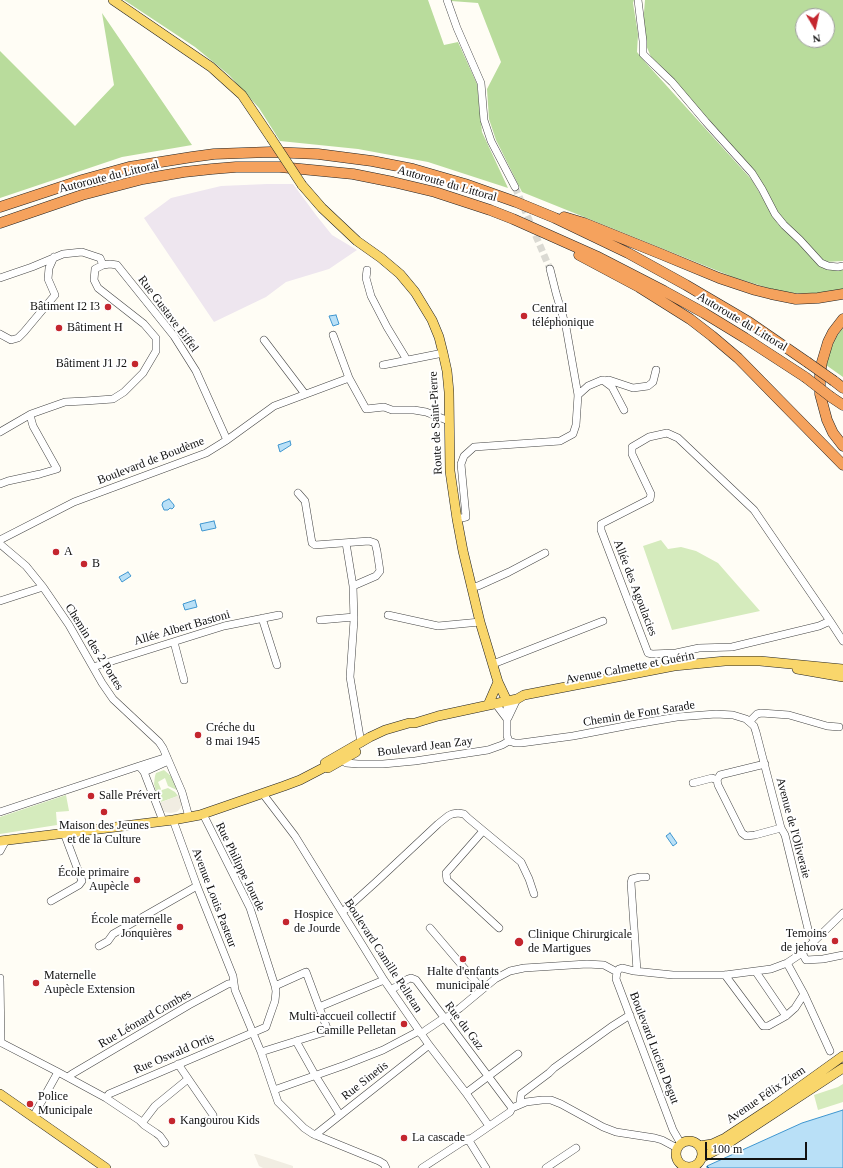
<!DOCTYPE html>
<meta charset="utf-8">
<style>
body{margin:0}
#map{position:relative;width:843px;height:1168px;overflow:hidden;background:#fffdf5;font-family:"Times New Roman",serif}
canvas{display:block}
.north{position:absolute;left:795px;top:8px;width:40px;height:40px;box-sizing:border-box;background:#fff;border:1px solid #a0a0a0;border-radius:50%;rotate:171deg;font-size:11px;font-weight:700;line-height:16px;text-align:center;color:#111}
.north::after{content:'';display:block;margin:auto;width:14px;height:18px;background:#c4262e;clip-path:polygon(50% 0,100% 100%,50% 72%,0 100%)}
.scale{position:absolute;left:705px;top:1142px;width:102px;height:18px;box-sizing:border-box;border:2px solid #111;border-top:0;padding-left:5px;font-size:12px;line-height:14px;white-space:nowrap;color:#111;-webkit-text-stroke:3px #fff;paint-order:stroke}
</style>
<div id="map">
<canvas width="843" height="1168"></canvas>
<div class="north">N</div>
<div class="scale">100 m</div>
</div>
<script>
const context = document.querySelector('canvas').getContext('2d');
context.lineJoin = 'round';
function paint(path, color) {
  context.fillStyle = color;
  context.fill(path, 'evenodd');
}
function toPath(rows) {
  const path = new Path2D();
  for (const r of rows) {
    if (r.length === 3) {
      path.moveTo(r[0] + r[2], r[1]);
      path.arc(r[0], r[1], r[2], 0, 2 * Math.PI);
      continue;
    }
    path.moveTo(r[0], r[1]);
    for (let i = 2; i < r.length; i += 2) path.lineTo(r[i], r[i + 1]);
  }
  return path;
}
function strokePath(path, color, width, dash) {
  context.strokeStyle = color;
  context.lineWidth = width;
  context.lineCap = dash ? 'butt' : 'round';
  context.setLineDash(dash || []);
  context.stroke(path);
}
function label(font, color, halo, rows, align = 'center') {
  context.font = font + ' "Times New Roman",serif';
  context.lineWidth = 4;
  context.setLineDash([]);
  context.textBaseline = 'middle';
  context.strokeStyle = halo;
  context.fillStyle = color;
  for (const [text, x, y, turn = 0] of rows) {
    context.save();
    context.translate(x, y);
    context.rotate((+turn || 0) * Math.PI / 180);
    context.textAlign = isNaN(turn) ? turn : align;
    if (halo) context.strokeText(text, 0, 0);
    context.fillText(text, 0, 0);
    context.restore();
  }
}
paint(toPath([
 [267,184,293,184,316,215,332,235,357,250,329,269,286,282,266,297,214,322,144,218,171,198,221,186]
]), '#eee6ef');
paint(toPath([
 [661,540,668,549,681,547,696,551,718,563,760,611,672,630,643,546],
 [164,770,171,776,177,790,168,786,165,778,158,782,161,789,157,795,154,784,155,776,156,773],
 [168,788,175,792,178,796,161,802,160,797,160,793,162,790],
 [66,795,69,811,56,812,57,825,0,834,0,817],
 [843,1084,843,1102,818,1110,814,1095,838,1087]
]), '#d5ebbd');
paint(toPath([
 [124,0,428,0,444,45,458,42,477,84,482,132,508,188,428,162,358,149,280,141,259,108,229,75,195,47],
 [451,0,634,0,633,3,638,34,637,52,646,63,752,180,778,224,794,238,816,262,843,269,843,290,810,294,781,292,733,277,522,192,496,140,489,119,487,89,501,62,478,3,451,1],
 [645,0,843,0,843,261,825,262,800,236,783,221,756,174,663,68,651,57,646,45,643,25],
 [803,16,827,16,827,40,803,40],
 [102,13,192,145,122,157,0,198,0,51,75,126,114,85],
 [843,328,843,377,826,365,830,350,837,336]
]), '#b9dc9c');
paint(toPath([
 [180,795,182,802,181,807,178,811,176,812,171,813,164,812,159,803],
 [254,1154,256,1154,293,1166,293,1168,263,1168,259,1166]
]), '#f1ede2');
const water = toPath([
 [336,315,339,324,333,326,329,316,336,315],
 [290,441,291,445,280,452,278,445,290,441],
 [169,499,174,505,174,507,172,509,170,508,168,510,164,510,162,505,163,502,169,499],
 [214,521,216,528,202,531,200,524,214,521],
 [128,572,131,576,122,582,119,577,128,572],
 [195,600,197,607,185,610,183,604,195,600],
 [670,833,677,843,673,846,666,836,670,833],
 [843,1110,843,1168,707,1168,707,1166,802,1123,843,1110]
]);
paint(water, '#b9e0f7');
strokePath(water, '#3f96cf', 1);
strokePath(toPath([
 [708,1168,707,1166,709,1168]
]), '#1768a6', 1, [5, 4]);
strokePath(toPath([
 [515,187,550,269]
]), '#dbdad3', 7, [7, 3.5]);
const minor = toPath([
 [447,0,457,28,481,83,484,120,491,141,515,187],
 [638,0,643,41,643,54,648,59,672,82,706,122,752,173,762,189,775,214,784,225,800,240,821,263,828,266,838,267,843,266],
 [367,270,366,278,371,296,387,327,407,360],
 [0,278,32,267,63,254,82,252,100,258,103,265],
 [0,334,11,340,18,338,24,332,55,295,48,279,49,268,54,257],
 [333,335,349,378,366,409,384,407,392,410,414,410,426,412,449,421],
 [264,340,305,394],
 [383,365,443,353],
 [604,381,612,387,624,410],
 [578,395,588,386,602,380,604,381,609,380,633,388,648,386,653,382,656,370],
 [0,432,31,414,65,402,85,401,113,399,124,392,143,373,156,351,156,338,144,324,98,288,94,280,95,269,103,265,110,264,117,265,174,336,196,371,227,440],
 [0,484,8,481,40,474,57,469,33,426,30,415],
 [298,493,305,501,312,543,315,545,369,541,375,543,377,551,380,571,376,576,353,586],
 [457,519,466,517,461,464,464,456,474,447,560,441,573,434,576,425,578,395,566,327,556,293,550,269],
 [0,540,74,502,206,453,227,440,274,406,349,378],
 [346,543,353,586,354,620,350,677,361,743],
 [0,544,26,566,43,587,69,625,102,683,113,699,159,742,163,748,182,792,189,817],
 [471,587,478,586,509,572,545,553],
 [0,601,43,587],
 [388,615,438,626,480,622],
 [262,618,277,665],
 [320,620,354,617],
 [830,621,819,626,732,647,699,648,676,653,652,654,648,653,601,530,601,524,650,499,651,494,632,454,632,447,649,437,667,433,678,438,754,510,830,621,843,641],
 [174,642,184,680],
 [493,664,603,621],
 [93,667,224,626,279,615],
 [507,701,507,736,509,741],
 [495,703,507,719],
 [508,718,517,699],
 [750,721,757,714,761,713,789,715,827,726,839,727],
 [509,741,515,743,521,743,573,736,630,725,677,717,716,714,733,715,746,719,754,726,756,732,781,828,785,835,809,933,811,936,815,940],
 [343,760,346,763,358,764,383,764,415,761,488,750,502,745,509,741],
 [765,764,720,775,717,780,718,785,742,833,746,836,755,835,781,828],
 [139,766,167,757],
 [144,772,168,761],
 [693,783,712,778,717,780],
 [263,794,295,836,384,980,429,1045,466,1093,489,1126],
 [0,812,139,766,144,772,163,821],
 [173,820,197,886,233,976,235,990,261,1052,278,1102,304,1128,313,1134,325,1139,379,1161,384,1164,386,1168],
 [483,831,446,873,447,880,499,928],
 [0,851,6,840],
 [51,901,79,885,82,881,64,833],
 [342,912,346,909,376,882,438,824,448,816,452,814,458,813,464,814,468,818,521,862,529,879,534,894],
 [430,928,482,989],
 [99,946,108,941,113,934,197,886],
 [802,953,806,960,823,959,843,955],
 [787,963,804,994,830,1051],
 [637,971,631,883,632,879,640,877,646,877],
 [617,972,619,969,622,968,634,971,673,975,725,975,771,969,787,963,802,953,843,913],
 [617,972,616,979,673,1130,681,1144],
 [756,972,786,1016],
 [725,975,763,1026,768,1026,786,1016,795,1008,804,994],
 [0,978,1,1043],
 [391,990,408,979,411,978,416,980,512,1108],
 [319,1007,384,980],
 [421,1034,426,1030,444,1018,449,1016,460,1008,495,979,510,971,524,968,587,964,604,965,617,972],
 [296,1041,315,1075,340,1115],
 [0,1042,58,1072,106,1098,139,1120,144,1125,156,1133,160,1136,165,1143],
 [261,1052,328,1031,306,972,275,986],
 [178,1064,213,1115],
 [68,1077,72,1074,189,1005,228,984,234,983],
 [274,1090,345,1065,383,1050,419,1031],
 [466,1093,518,1054],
 [106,1098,109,1094,266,1027,267,1024,275,1001,276,991,275,986,250,908,203,814],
 [520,1104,521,1094,549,1073,554,1068,611,1027,630,1015],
 [33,1117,58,1072],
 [142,1123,155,1106,188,1079],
 [315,1135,429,1045],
 [468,1139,486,1168],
 [422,1168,462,1142,472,1138,510,1112,512,1108,526,1102,542,1100,551,1100,561,1104,603,1127,616,1132,655,1138,662,1140,677,1148],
 [546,1168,576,1148]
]);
const major = toPath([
 [113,0,211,67,242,95,271,138],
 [302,185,322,208,357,241,381,258,400,274,415,292,432,320,439,337,443,353,447,371,449,392,450,471,457,519,463,551,480,622,498,682,507,701],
 [797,669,843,677],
 [488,705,498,682],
 [325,767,325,763,370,737,385,730,409,723,415,723,438,716,517,699,524,695,674,666,725,661,760,661,843,669],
 [0,841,173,820,200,815,284,786,300,780,325,767,328,768,356,752],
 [0,1094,106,1168],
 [689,1154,13],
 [699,1146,712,1144,725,1138,772,1107,843,1056],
 [701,1158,724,1146,843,1068]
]);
const highway = toPath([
 [0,207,82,180,129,167,192,157,214,154,270,152,318,154,372,161,413,169,465,184,516,202,555,218,628,253,686,285,749,322,807,362],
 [564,217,584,223,661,254,719,278,755,290,771,294,796,299,818,298,843,294],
 [0,223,82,195,143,179,184,172,212,169,236,167,280,167,353,174,393,182,435,192,490,210,513,219,596,256,664,291,704,313,745,338,805,377],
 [579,255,639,287,690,319,712,336,738,358,843,465],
 [843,319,833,332,828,342,822,362,820,374,820,394,827,420,833,433,843,446],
 [834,381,843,388],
 [831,397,843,405]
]);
strokePath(minor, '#444', 8);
strokePath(major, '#222', 10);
strokePath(highway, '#222', 11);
strokePath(minor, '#fff', 7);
strokePath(major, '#f9d66b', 9);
strokePath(highway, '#f5a25d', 10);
const majorBridge = toPath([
 [271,138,302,185]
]);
const highwayBridge = toPath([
 [807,362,834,381],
 [805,377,831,397]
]);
strokePath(majorBridge, '#222', 10, []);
strokePath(highwayBridge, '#222', 11, []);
strokePath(majorBridge, '#f9d66b', 9);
strokePath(highwayBridge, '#f5a25d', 10);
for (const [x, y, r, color] of [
 [108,307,4,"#c4262e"],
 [524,316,4,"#c4262e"],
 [59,328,4,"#c4262e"],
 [135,364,4,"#c4262e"],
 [56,552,4,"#c4262e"],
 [84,564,4,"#c4262e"],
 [198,735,4,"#c4262e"],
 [91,796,4,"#c4262e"],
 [104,812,4,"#c4262e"],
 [137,880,4,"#c4262e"],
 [286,922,4,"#c4262e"],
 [180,927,4,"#c4262e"],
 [835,941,4,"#c4262e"],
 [519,942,5,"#c4262e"],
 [463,959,4,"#c4262e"],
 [36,983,4,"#c4262e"],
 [404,1024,4,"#c4262e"],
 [30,1104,4,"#c4262e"],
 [172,1121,4,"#c4262e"],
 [404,1138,4,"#c4262e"]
]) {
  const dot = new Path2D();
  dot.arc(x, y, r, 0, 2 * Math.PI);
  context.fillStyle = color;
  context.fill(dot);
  strokePath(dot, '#fff', 1.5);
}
label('12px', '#111', '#fff', [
 ["Autoroute du Littoral",109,177,-14],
 ["Autoroute du Littoral",447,184,16],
 ["Rue Gustave Eiffel",168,314,53],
 ["Autoroute du Littoral",742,322,31],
 ["Route de Saint-Pierre",436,423,-93],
 ["Boulevard de Boudème",151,461,-21],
 ["Allée des Agoulacies",635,588,69],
 ["Allée Albert Bastoni",182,628,-16],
 ["Chemin des 2 Portes",94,647,58],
 ["Avenue Calmette et Guérin",630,668,-11],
 ["Chemin de Font Sarade",639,714,-9],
 ["Boulevard Jean Zay",425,747,-7],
 ["Avenue de l'Oliveraie",793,828,75],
 ["Rue Philippe Jourde",240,867,64],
 ["Avenue Louis Pasteur",214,898,69],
 ["Boulevard Camille Pelletan",383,956,57],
 ["Rue Léonard Combes",145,1019,-30],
 ["Rue du Gaz",464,1026,53],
 ["Boulevard Lucien Degut",654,1048,69],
 ["Rue Oswald Ortis",174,1054,-23],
 ["Rue Sinetis",365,1081,-38],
 ["Avenue Félix Ziem",766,1095,-34]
]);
label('12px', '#111', '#fff', [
 ["Bâtiment I2 I3",100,307,"right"],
 ["Central",532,309],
 ["téléphonique",532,323],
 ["Bâtiment H",67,328],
 ["Bâtiment J1 J2",127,364,"right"],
 ["A",64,552],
 ["B",92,564],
 ["Créche du",206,728],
 ["8 mai 1945",206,742],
 ["Salle Prévert",99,796],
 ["Maison des Jeunes",104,826,"center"],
 ["et de la Culture",104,840,"center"],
 ["École primaire",129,873,"right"],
 ["Aupècle",129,887,"right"],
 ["Hospice",294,915],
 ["de Jourde",294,929],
 ["École maternelle",172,920,"right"],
 ["Jonquières",172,934,"right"],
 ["Temoins",827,934,"right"],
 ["de jehova",827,948,"right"],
 ["Clinique Chirurgicale",528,935],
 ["de Martigues",528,949],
 ["Halte d'enfants",463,972,"center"],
 ["municipale",463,986,"center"],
 ["Maternelle",44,976],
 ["Aupècle Extension",44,990],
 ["Multi-accueil collectif",396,1017,"right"],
 ["Camille Pelletan",396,1031,"right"],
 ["Police",38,1097],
 ["Municipale",38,1111],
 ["Kangourou Kids",180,1121],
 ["La cascade",412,1138]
], 'left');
</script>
